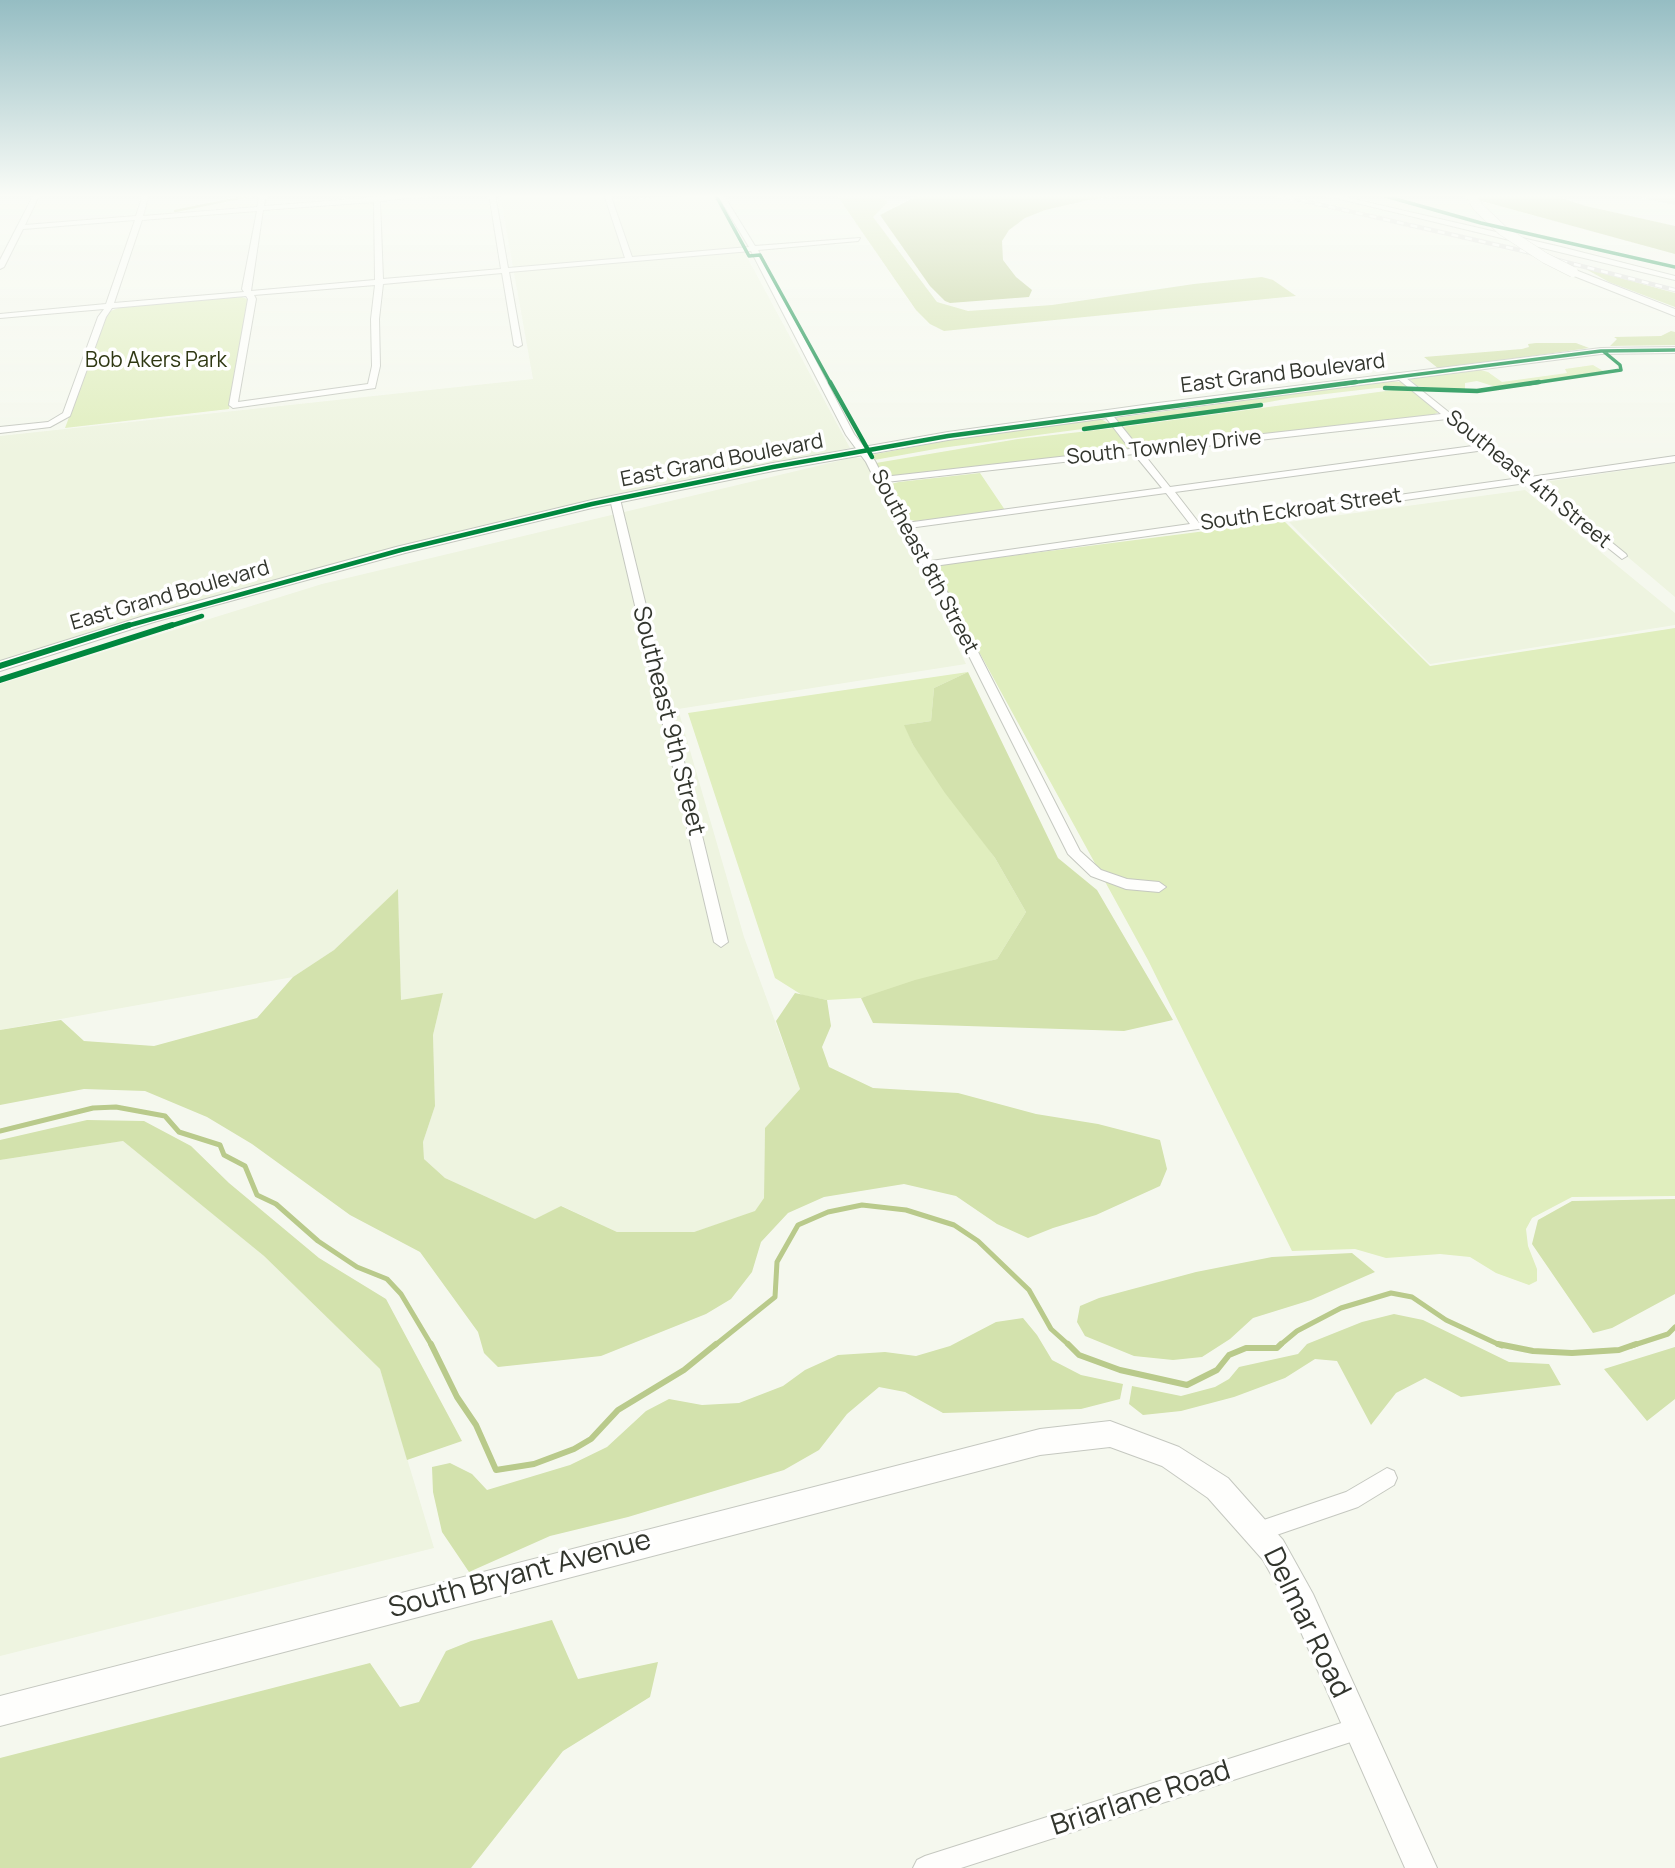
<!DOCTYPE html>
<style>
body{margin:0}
canvas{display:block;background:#f5f8ee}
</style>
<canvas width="1675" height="1868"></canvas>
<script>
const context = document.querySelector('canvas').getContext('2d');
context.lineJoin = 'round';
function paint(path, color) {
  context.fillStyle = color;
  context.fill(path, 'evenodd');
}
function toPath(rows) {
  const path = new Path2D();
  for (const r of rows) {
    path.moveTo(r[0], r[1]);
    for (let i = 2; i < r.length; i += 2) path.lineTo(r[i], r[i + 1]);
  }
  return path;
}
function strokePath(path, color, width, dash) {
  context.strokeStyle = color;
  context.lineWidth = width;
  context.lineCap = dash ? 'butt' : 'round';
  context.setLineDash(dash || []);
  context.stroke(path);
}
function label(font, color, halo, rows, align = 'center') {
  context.font = font + ' Manrope,sans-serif';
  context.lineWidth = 7;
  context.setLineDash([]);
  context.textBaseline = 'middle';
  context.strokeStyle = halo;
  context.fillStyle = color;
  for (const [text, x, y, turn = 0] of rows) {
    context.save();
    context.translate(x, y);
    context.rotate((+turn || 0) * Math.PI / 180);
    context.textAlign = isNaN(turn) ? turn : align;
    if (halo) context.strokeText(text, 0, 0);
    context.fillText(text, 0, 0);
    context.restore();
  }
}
paint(toPath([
 [500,194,604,194,607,201,713,194,850,448,629,492,451,533,144,617,0,661,0,436,533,379],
 [855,457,863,459,868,464,966,664,678,709,744,937,800,1089,765,1128,764,1198,755,1212,694,1232,617,1232,562,1206,535,1219,445,1178,424,1159,423,1142,435,1106,433,1035,443,993,401,1001,398,890,334,950,293,977,0,1030,0,684,322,584],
 [1675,463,1675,597,1544,486,1544,482],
 [1525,490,1675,613,1675,625,1430,664,1289,522],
 [123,1141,264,1256,380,1369,434,1548,0,1656,0,1160]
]), '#eef4e0');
paint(toPath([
 [242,297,250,300,229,409,65,428,108,312,121,307],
 [1593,365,1605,372,1496,387,1477,381,1465,383,1465,389,1458,391,1416,386,1410,379,1477,369,1488,372,1502,382,1567,373,1565,369],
 [1389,381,1401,382,1410,387,1377,388,1291,398,1225,410,1119,423,1116,418],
 [1393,390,1413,390,1439,412,1430,416,1146,448,1138,446,1122,427],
 [1099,418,1112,425,941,448,874,460,871,455,965,437],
 [1115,428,1129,446,1127,450,897,476,881,473,876,463,1018,439],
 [980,473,1005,510,915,521,908,519,890,489,891,484,899,482],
 [1284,521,1430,666,1675,628,1675,1196,1572,1197,1532,1218,1526,1229,1528,1246,1537,1269,1537,1281,1529,1285,1496,1273,1470,1257,1440,1254,1386,1258,1355,1249,1292,1251,1148,960,932,566],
 [968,672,934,688,931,721,905,725,913,745,995,858,1026,912,997,959,861,998,827,1000,802,995,775,978,688,713]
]), '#e0eebe');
paint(toPath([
 [836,194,879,194,884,198,888,202,873,217,937,302,968,311,1052,305,1194,284,1262,277,1273,280,1296,296,944,331,930,324,916,310],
 [1584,268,1675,293,1675,307,1609,282],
 [1671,331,1675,332,1675,345,1610,346,1617,339,1614,337,1661,336],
 [1536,343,1576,343,1589,348,1439,369,1424,357,1522,349,1529,347,1528,344],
 [968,672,1058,858,1097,890,1173,1020,1124,1031,873,1023,861,998,915,980,997,959,1026,912,995,858,945,793,913,745,904,725,931,721,934,688],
 [398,889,401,1000,443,993,433,1035,435,1106,423,1142,424,1159,445,1178,535,1219,561,1206,617,1232,694,1232,755,1211,764,1198,765,1128,800,1089,776,1021,795,993,827,1000,831,1026,822,1047,829,1067,873,1088,958,1093,1036,1114,1098,1124,1160,1140,1167,1169,1160,1186,1096,1215,1053,1228,1028,1238,997,1224,956,1196,904,1184,824,1197,788,1213,761,1242,752,1272,731,1299,706,1314,601,1356,498,1367,484,1353,478,1332,420,1252,350,1215,252,1144,207,1117,145,1091,84,1089,0,1105,0,1030,61,1020,84,1041,154,1046,257,1018,293,977,334,950],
 [87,1120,144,1121,191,1146,229,1183,319,1258,386,1299,462,1441,407,1460,380,1369,264,1256,123,1141,0,1160,0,1140],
 [1675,1199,1675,1294,1612,1328,1593,1333,1532,1244,1538,1220,1572,1201],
 [1352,1253,1375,1272,1311,1300,1253,1318,1230,1339,1202,1357,1173,1360,1134,1356,1085,1336,1077,1322,1080,1306,1099,1298,1196,1272,1272,1257],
 [1394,1314,1423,1320,1509,1362,1549,1364,1561,1385,1461,1397,1425,1378,1396,1393,1371,1425,1337,1361,1315,1359,1285,1378,1234,1397,1181,1411,1143,1415,1129,1404,1132,1386,1181,1396,1215,1387,1229,1379,1239,1367,1298,1354,1307,1344,1362,1322],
 [1023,1318,1037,1335,1052,1360,1081,1375,1123,1384,1120,1399,1081,1409,943,1413,905,1392,879,1387,847,1414,819,1450,784,1470,628,1517,550,1536,469,1572,442,1532,433,1492,432,1467,450,1463,472,1474,487,1490,570,1465,607,1447,646,1411,669,1399,702,1405,739,1403,783,1386,805,1370,838,1355,885,1352,916,1356,950,1346,996,1322],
 [1675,1347,1675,1399,1647,1421,1604,1369],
 [552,1620,578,1679,658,1662,650,1697,563,1751,471,1868,0,1868,0,1758,370,1663,400,1707,419,1702,446,1651,471,1641]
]), '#d3e2ad');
paint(toPath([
 [921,194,1134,194,1089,200,1045,210,1025,218,1009,230,1002,241,1003,260,1016,277,1032,290,1029,297,950,303,945,301,930,286,880,215],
 [1456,194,1549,194,1586,206,1675,226,1675,254]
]), '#b9ca8b');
strokePath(toPath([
 [175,211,259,194]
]), '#b9ca8b', 2.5);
strokePath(toPath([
 [0,1131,93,1108,116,1107,165,1116,179,1132,220,1145,224,1155,245,1166,257,1195,276,1204,318,1241,357,1267,387,1279,401,1294,432,1346],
 [714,1346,775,1297,777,1262,798,1225,828,1212,862,1205,906,1210,954,1225,978,1241,1029,1290,1051,1329,1070,1346],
 [1279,1346,1297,1331,1341,1308,1391,1293,1412,1297,1446,1320,1502,1346],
 [1631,1346,1668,1334,1675,1327]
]), '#b9ca8b', 5);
strokePath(toPath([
 [431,1344,457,1397,476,1425,496,1470,534,1464,574,1449,591,1439,618,1410,684,1370,716,1344],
 [1068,1344,1079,1355,1120,1370,1187,1385,1217,1370,1229,1355,1246,1348,1277,1348,1281,1344],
 [1498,1344,1533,1351,1572,1353,1619,1350,1636,1344]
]), '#b9ca8b', 6);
const street = toPath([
 [34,194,40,194,25,225,136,216,143,194,149,194,143,216,257,207,260,194,266,194,264,206,417,194,449,194,380,201,383,279,501,269,489,194,495,194,508,268,625,258,604,194,610,194,632,257,749,247,717,194,723,194,755,246,860,238,858,241,758,250,854,434,875,461,883,477,1130,449,1103,414,1107,411,1110,412,1139,448,1441,414,1398,379,1397,377,1401,374,1530,477,1675,456,1675,462,1536,481,1626,554,1627,556,1622,559,1526,483,934,566,1080,851,1101,870,1127,879,1159,882,1166,887,1159,892,1126,889,1091,876,1068,854,923,564,898,526,866,462,846,435,751,251,509,272,522,345,518,347,514,345,502,273,383,284,379,319,380,366,375,388,233,408,229,405,248,299,246,296,112,308,106,317,70,416,50,427,0,433,0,427,48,422,63,413,98,317,104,309,0,318,0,314,106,304,135,220,23,229,4,267,0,269,0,260,34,194],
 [374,202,375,280,251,291,263,210,374,202],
 [257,211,242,289,244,292,114,303,142,220,257,211],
 [375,285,371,319,372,366,368,384,238,402,256,299,254,295,375,285],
 [1447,419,1480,445,1170,487,1143,453,1447,419],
 [1485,450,1520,478,1199,523,1175,492,1485,450],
 [1134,454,1162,488,906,523,886,482,1134,454],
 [1166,493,1190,524,931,561,909,528,1166,493],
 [1319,194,1332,194,1561,247,1675,276,1675,280,1319,194],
 [615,496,620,499,728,942,721,947,714,942,610,499,615,496],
 [1387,1468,1394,1471,1397,1478,1394,1485,1358,1507,1259,1541,1252,1538,1249,1531,1252,1524,1346,1492,1387,1468],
 [1357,1718,1365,1721,1368,1729,1365,1737,1357,1740,961,1868,913,1868,917,1860,925,1856,1357,1718]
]);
const secondary = toPath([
 [1573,269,1675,309,1675,316,1569,274,1569,270,1573,269],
 [1675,347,1675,353,1601,354,1158,411,948,440,773,471,592,508,405,553,154,622,0,671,0,661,144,616,396,547,592,500,773,463,948,432,1158,403,1601,348,1675,347],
 [1110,1421,1179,1447,1228,1478,1283,1540,1313,1594,1437,1868,1405,1868,1293,1614,1263,1560,1208,1498,1162,1466,1110,1447,1040,1455,0,1726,0,1696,1040,1429,1110,1421]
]);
const highway = toPath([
 [1640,194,1675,196,1675,204,1642,197,1640,194]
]);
strokePath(street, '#c5c8c0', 2);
strokePath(secondary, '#c5c8c0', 2);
strokePath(highway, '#d2d4cf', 2);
paint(street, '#fefefc');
paint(secondary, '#fefefc');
paint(highway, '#d0d3c2');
const rail = toPath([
 [1274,194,1519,250,1675,290]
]);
strokePath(rail, '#dadad8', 4.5);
strokePath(rail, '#fff', 2.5, [7]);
const secondaryBridge = toPath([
 [1470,194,1478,207,1502,230,1545,258,1573,272]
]);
strokePath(secondaryBridge, '#c5c8c0', 11, []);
strokePath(secondaryBridge, '#fefefc', 10);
strokePath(toPath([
 [715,194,749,256,760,255,831,384],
 [1378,194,1481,223,1675,267],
 [1342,384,1601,351,1675,350],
 [1527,384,1621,370,1620,365,1603,351]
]), '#00873e', 3.5);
strokePath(toPath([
 [830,382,872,457],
 [1385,388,1477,391,1539,382],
 [1084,429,1261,405],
 [123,627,401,550,592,504,773,467,948,436,1356,382],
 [167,627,202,616]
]), '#00873e', 4.5);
strokePath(toPath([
 [0,666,129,625],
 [0,680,172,625]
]), '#00873e', 6);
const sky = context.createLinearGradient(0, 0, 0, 456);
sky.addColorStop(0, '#95bdc3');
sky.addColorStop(0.43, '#fafcf7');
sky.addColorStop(1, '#fafcf700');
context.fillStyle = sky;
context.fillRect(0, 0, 1675, 456);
label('21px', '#2f3813', '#fff', [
 ["Bob Akers Park",156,361]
]);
label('21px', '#32352d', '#fff', [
 ["East Grand Boulevard",1283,374,-7],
 ["South Townley Drive",1164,448,-6],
 ["East Grand Boulevard",722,461,-11],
 ["Southeast 4th Street",1528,480,39],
 ["South Eckroat Street",1301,510,-8],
 ["Southeast 8th Street",924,562,62],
 ["East Grand Boulevard",170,596,-16]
]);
label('24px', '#32352d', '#fff', [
 ["Southeast 9th Street",668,721,76]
]);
label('28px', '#32352d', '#fff', [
 ["South Bryant Avenue",520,1575,-15],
 ["Delmar Road",1306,1623,64],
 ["Briarlane Road",1141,1799,-18]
]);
</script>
